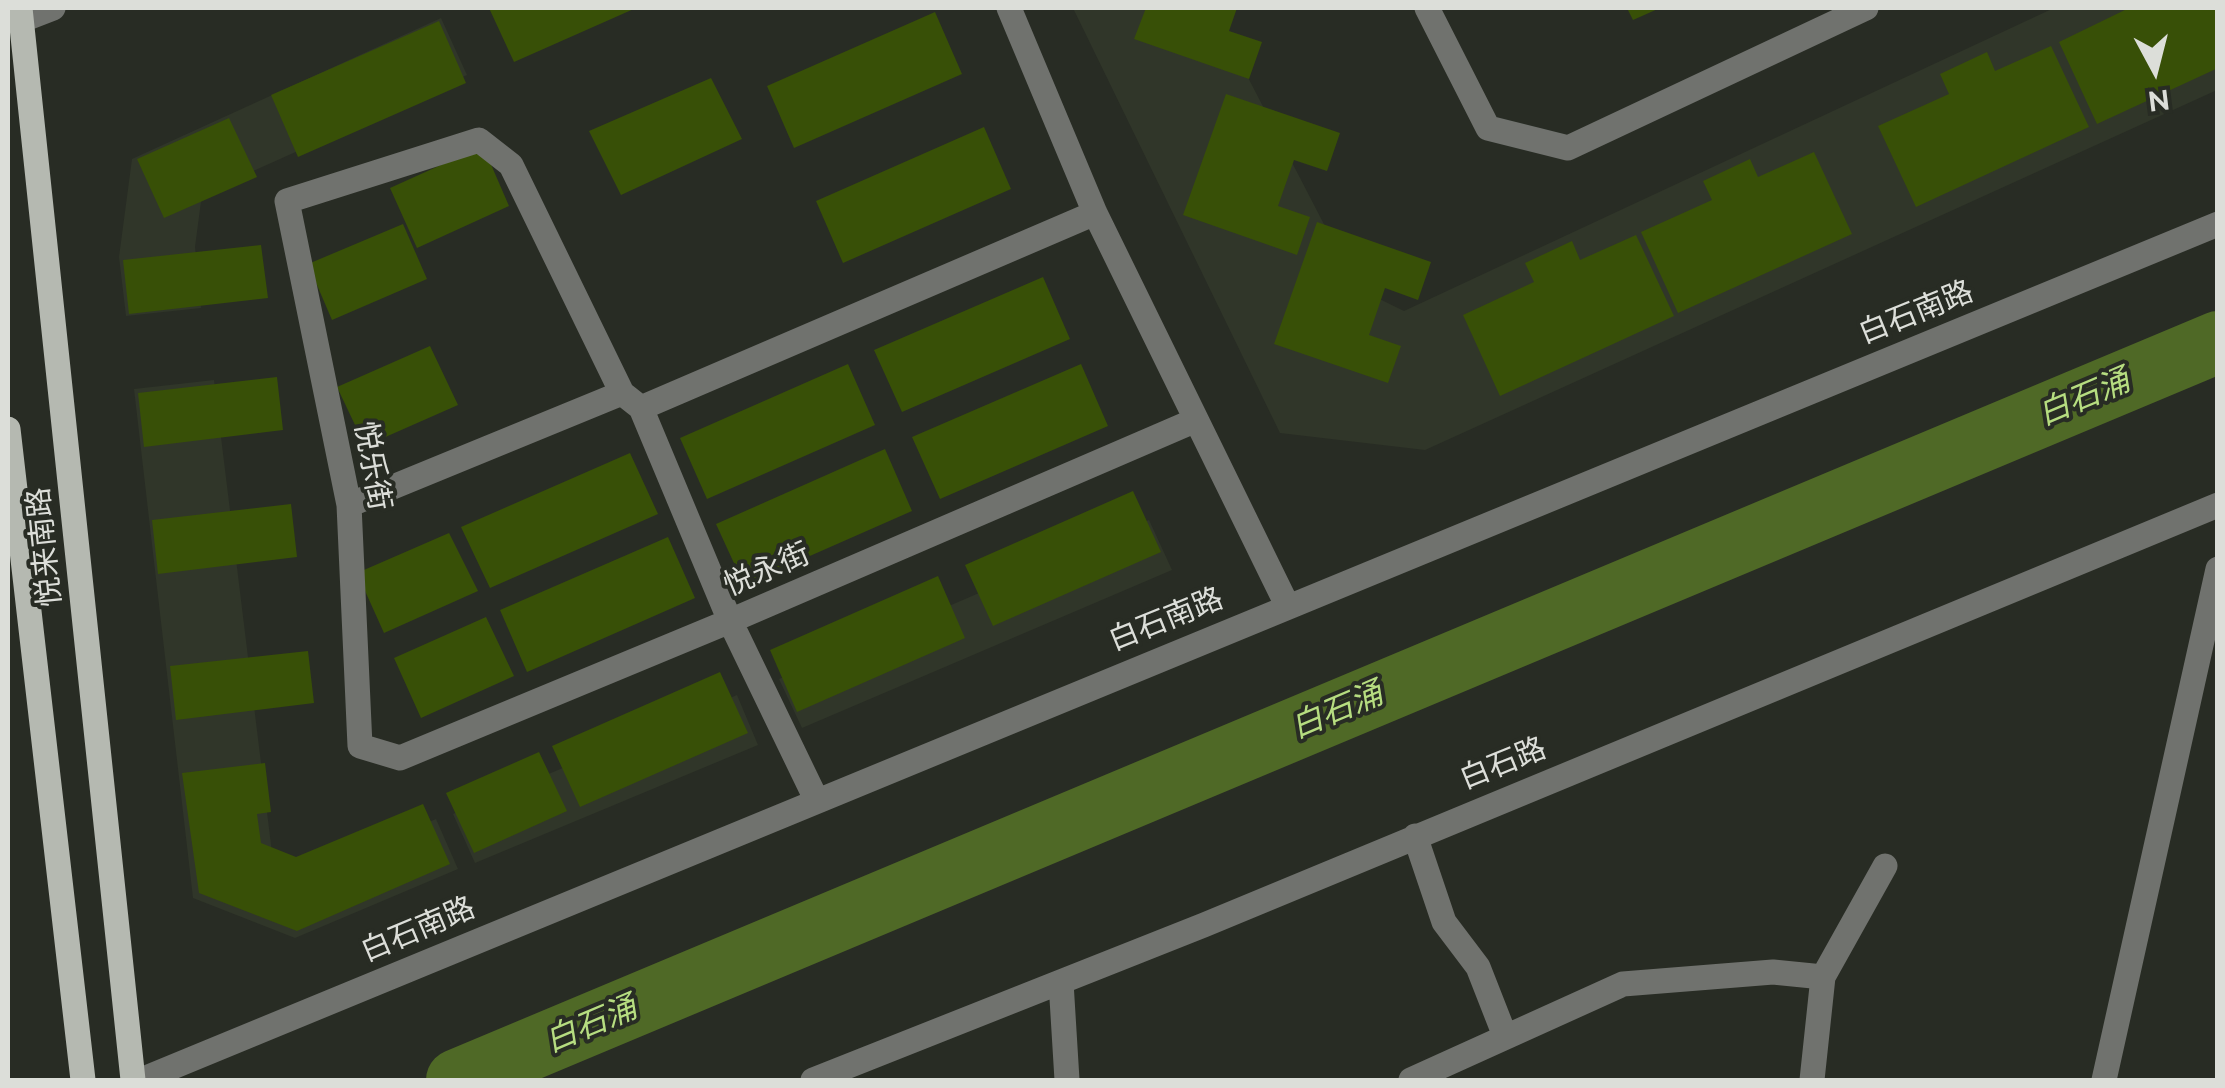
<!DOCTYPE html>
<meta charset="utf-8">
<style>
body{margin:0}
#map{position:relative;width:2225px;height:1088px;overflow:hidden;background:#282c24;font-family:Raleway,sans-serif}
canvas{display:block}
.frame{position:absolute;inset:0;border:10px solid #dcded9;pointer-events:none}
.north{position:absolute;left:2105px;top:20px;width:100px;height:100px;-webkit-text-stroke:8px #282c24;paint-order:stroke;rotate:173deg;font-size:28px;font-weight:700;line-height:40px;text-align:center;color:#dcded9}
.north::after{content:'';display:block;margin:auto;width:35px;height:45px;background:#dcded9;clip-path:polygon(50% 0,100% 100%,50% 72%,0 100%)}
</style>
<div id="map">
<canvas width="2225" height="1088"></canvas>
<div class="frame"></div>
<div class="north">N</div>
</div>
<script>
const context = document.querySelector('canvas').getContext('2d');
context.lineJoin = 'round';
function paint(path, color) {
  context.fillStyle = color;
  context.fill(path, 'evenodd');
}
function toPath(rows) {
  const path = new Path2D();
  for (const r of rows) {
    path.moveTo(r[0], r[1]);
    for (let i = 2; i < r.length; i += 2) path.lineTo(r[i], r[i + 1]);
  }
  return path;
}
function strokePath(path, color, width, dash) {
  context.strokeStyle = color;
  context.lineWidth = width;
  context.lineCap = dash ? 'butt' : 'round';
  context.setLineDash(dash || []);
  context.stroke(path);
}
function label(font, color, halo, rows, align = 'center') {
  context.font = font + ' Raleway,"Noto Sans SC",sans-serif';
  context.lineWidth = 8;
  context.setLineDash([]);
  context.textBaseline = 'middle';
  context.strokeStyle = halo;
  context.fillStyle = color;
  for (const [text, x, y, turn = 0] of rows) {
    context.save();
    context.translate(x, y);
    context.rotate((+turn || 0) * Math.PI / 180);
    context.textAlign = isNaN(turn) ? turn : align;
    if (halo) context.strokeText(text, 0, 0);
    context.fillText(text, 0, 0);
    context.restore();
  }
}
paint(toPath([
 [1073,8,1212,8,1357,288,1404,311,2054,8,2217,8,2217,90,1425,450,1280,433],
 [441,18,467,75,202,194,195,247,201,308,126,316,119,257,132,159],
 [214,380,274,869,298,877,436,819,458,869,295,938,193,898,134,389],
 [1149,520,1172,570,802,728,779,679],
 [737,695,758,745,475,863,453,814]
]), '#303629');
strokePath(toPath([
 [457,1080,2218,342]
]), '#4f6926', 62);
paint(toPath([
 [489,8,636,8,514,62],
 [1146,8,1237,8,1229,31,1262,42,1249,79,1134,39],
 [1627,8,1660,8,1633,20],
 [2129,8,2218,8,2218,68,2097,124,2059,42],
 [935,12,962,74,794,148,767,86],
 [439,21,466,83,298,157,271,95],
 [2051,46,2089,127,1916,207,1878,126,1949,94,1940,74,1987,52,1995,71],
 [711,78,742,139,621,195,589,131],
 [1226,94,1340,133,1327,171,1294,160,1278,206,1310,217,1297,255,1183,215],
 [229,118,257,177,164,218,137,159],
 [984,127,1011,189,843,263,816,201],
 [483,146,509,206,417,248,390,188],
 [1814,152,1852,234,1678,313,1641,232,1712,200,1703,181,1750,159,1758,177],
 [1317,222,1431,262,1418,300,1385,288,1369,335,1401,346,1388,383,1274,344],
 [403,224,427,279,332,320,308,264],
 [1636,235,1674,316,1500,396,1463,315,1534,282,1525,263,1572,241,1580,260],
 [261,245,268,298,129,314,123,260],
 [1043,277,1070,339,902,412,874,350],
 [430,346,458,405,365,446,337,387],
 [848,364,875,425,707,499,680,438],
 [1081,364,1108,426,940,499,912,437],
 [277,377,283,430,144,447,138,393],
 [885,449,912,511,744,585,716,524],
 [630,453,658,514,490,588,461,527],
 [1133,491,1161,552,993,626,965,565],
 [291,504,297,557,158,574,152,520],
 [449,533,478,591,384,633,357,573],
 [668,537,695,598,527,672,500,610],
 [938,576,965,638,797,712,770,650],
 [486,617,514,676,421,718,394,658],
 [308,651,314,703,176,720,170,666],
 [720,672,748,733,580,807,552,746],
 [539,752,567,811,474,853,446,793],
 [265,763,271,812,257,814,261,843,296,857,423,804,450,864,297,931,199,893,182,773]
]), '#385007');
strokePath(toPath([
 [1009,8,1095,213,1287,605],
 [1427,8,1488,128,1568,148,1866,8],
 [22,20,53,8],
 [641,408,1095,213],
 [349,505,622,393],
 [816,799,730,621,641,408,622,393,511,165,479,140,287,201,349,505,360,746,400,758,730,621,1196,420],
 [1415,836,1444,922,1478,967,1505,1036],
 [1061,982,1067,1080],
 [141,1080,2218,224],
 [813,1080,1204,925,2218,505],
 [1411,1080,1623,984,1773,972,1823,977],
 [1812,1080,1823,977,1885,866],
 [2104,1080,2218,569]
]), '#70726e', 25);
strokePath(toPath([
 [20,8,133,1080],
 [8,429,83,1080]
]), '#b5b9b1', 25);
label('30px', '#dcded9', '#282c24', [
 ["白石南路",1916,313,-22],
 ["悦乐街",372,466,80],
 ["悦来南路",45,547,-96],
 ["悦永街",767,570,-23],
 ["白石南路",1166,620,-22],
 ["白石路",1503,764,-22],
 ["白石南路",418,930,-23]
]);
label('italic 32px', '#b6dd80', '#282c24', [
 ["白石涌",2084,398,-23],
 ["白石涌",1337,711,-23],
 ["白石涌",591,1025,-23]
]);
</script>
